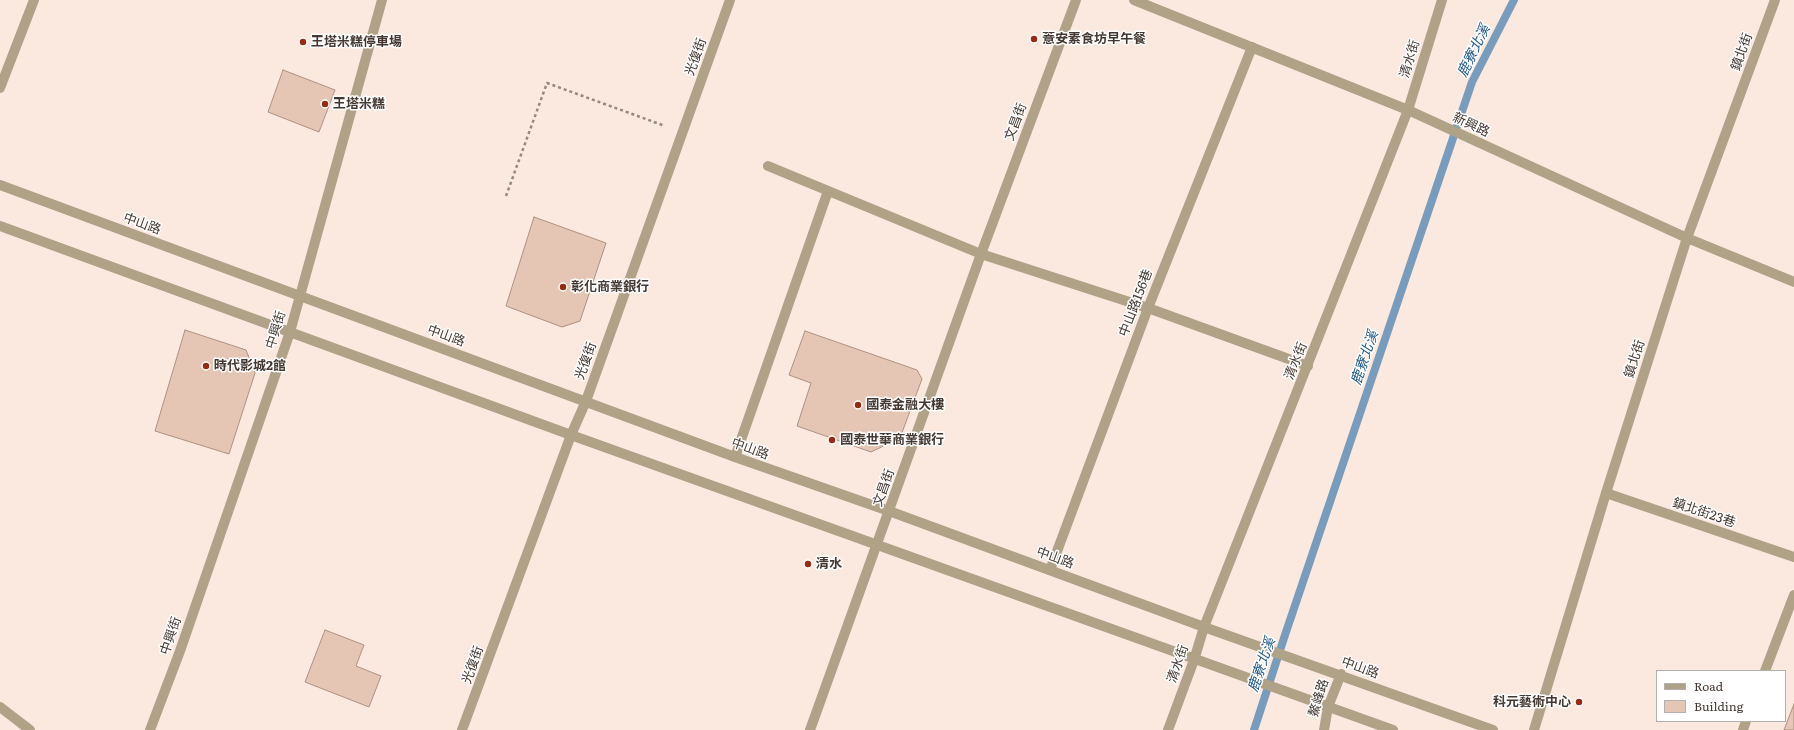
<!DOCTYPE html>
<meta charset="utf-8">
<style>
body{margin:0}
#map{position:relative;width:1794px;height:730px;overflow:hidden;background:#fbe8de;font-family:Literata,serif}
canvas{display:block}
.legend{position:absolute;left:1656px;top:670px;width:130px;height:52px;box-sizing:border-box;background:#fff;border:1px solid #b4afad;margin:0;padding:5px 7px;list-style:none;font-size:12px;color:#443831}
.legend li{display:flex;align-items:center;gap:8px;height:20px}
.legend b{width:20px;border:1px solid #b4afad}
</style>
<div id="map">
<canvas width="1794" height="730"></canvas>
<ul class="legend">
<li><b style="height:5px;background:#afa287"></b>Road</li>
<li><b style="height:11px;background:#e5c6b5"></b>Building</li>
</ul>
</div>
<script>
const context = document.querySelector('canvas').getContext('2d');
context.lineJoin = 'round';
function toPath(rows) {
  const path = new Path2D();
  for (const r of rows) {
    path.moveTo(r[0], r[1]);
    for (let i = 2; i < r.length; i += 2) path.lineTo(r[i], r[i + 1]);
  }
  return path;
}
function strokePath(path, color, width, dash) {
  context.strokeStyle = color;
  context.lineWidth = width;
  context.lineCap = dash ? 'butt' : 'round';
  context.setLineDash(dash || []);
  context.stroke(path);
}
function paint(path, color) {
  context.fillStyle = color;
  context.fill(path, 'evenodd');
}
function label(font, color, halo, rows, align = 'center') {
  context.font = font + ' Literata,"Noto Sans TC",serif';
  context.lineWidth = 3;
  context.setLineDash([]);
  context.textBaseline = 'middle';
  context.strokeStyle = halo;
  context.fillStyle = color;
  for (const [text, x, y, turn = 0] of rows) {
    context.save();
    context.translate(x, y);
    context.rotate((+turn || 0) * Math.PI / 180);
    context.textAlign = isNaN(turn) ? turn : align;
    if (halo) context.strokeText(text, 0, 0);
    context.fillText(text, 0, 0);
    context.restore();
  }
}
strokePath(toPath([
 [1254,730,1285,635,1472,82,1514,0]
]), '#7a9cbc', 8);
const building = toPath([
 [283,70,335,90,319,132,268,112,283,70],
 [534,217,606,243,580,321,562,327,506,306,534,217],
 [185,330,246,350,255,373,229,454,155,431,185,330],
 [805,331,917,370,922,379,900,438,871,452,797,426,811,383,789,375,805,331],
 [325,630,364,645,356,666,381,676,369,707,305,682,325,630],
 [1794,704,1794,730,1784,730,1794,704]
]);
paint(building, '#e5c6b5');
strokePath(building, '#ae9181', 1);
strokePath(toPath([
 [506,196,547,83,665,126]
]), '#97877f', 2.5, [3, 3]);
strokePath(toPath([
 [768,166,981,254,1148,308,1308,366],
 [735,457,828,191],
 [1606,493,1794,557],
 [1050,570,1148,308,1252,47],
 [1765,671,1794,595],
 [1743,730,1746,721]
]), '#afa287', 10);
strokePath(toPath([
 [1134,0,1408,110,1687,238,1794,282],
 [0,88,34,0],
 [1204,627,1408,110,1442,0],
 [0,707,30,730],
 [150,730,180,651,290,332,382,0],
 [462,730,571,435,586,401,730,0],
 [810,730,981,254,1076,0],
 [1534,730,1606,493,1687,238,1775,0]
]), '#afa287', 10);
strokePath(toPath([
 [0,185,735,457,889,511,1204,627,1493,730],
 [0,226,571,435,1393,730],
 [1168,730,1194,660,1204,627],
 [1324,730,1328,707,1341,674]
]), '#afa287', 10);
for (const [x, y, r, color] of [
 [1034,39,4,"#952d15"],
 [303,42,4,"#952d15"],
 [325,104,4,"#952d15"],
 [563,287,4,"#952d15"],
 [206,366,4,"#952d15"],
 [858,405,4,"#952d15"],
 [832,440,4,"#952d15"],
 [808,564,4,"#952d15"],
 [1579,702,4,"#952d15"]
]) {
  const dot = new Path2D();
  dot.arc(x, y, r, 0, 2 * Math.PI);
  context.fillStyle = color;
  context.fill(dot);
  strokePath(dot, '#fff', 1.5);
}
label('bold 13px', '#443831', '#fff', [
 ["薏安素食坊早午餐",1042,39],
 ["王塔米糕停車場",311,42],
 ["王塔米糕",333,104],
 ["彰化商業銀行",571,287],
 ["時代影城2館",214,366],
 ["國泰金融大樓",866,405],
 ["國泰世華商業銀行",840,440],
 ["清水",816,564],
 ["科元藝術中心",1571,702,"right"]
], 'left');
label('13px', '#443831', '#fff', [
 ["鎮北街",1742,52,-70],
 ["光復街",696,57,-70],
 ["清水街",1410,59,-73],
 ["文昌街",1016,122,-69],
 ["新興路",1471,125,25],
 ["中山路",142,224,20],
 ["中山路156巷",1136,303,-69],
 ["中興街",276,330,-73],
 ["中山路",446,336,20],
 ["鎮北街",1635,359,-72],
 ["光復街",586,361,-70],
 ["清水街",1296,361,-68],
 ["中山路",750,449,20],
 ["文昌街",884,488,-70],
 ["鎮北街23巷",1704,513,19],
 ["中山路",1055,558,20],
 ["中興街",171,636,-71],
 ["清水街",1178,664,-71],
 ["光復街",473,665,-70],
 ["中山路",1360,668,20],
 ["鰲峰路",1319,698,-73]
]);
label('italic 14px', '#205987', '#fff', [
 ["鹿寮北溪",1474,51,-64],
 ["鹿寮北溪",1365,358,-71],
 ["鹿寮北溪",1262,665,-71]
]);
</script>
